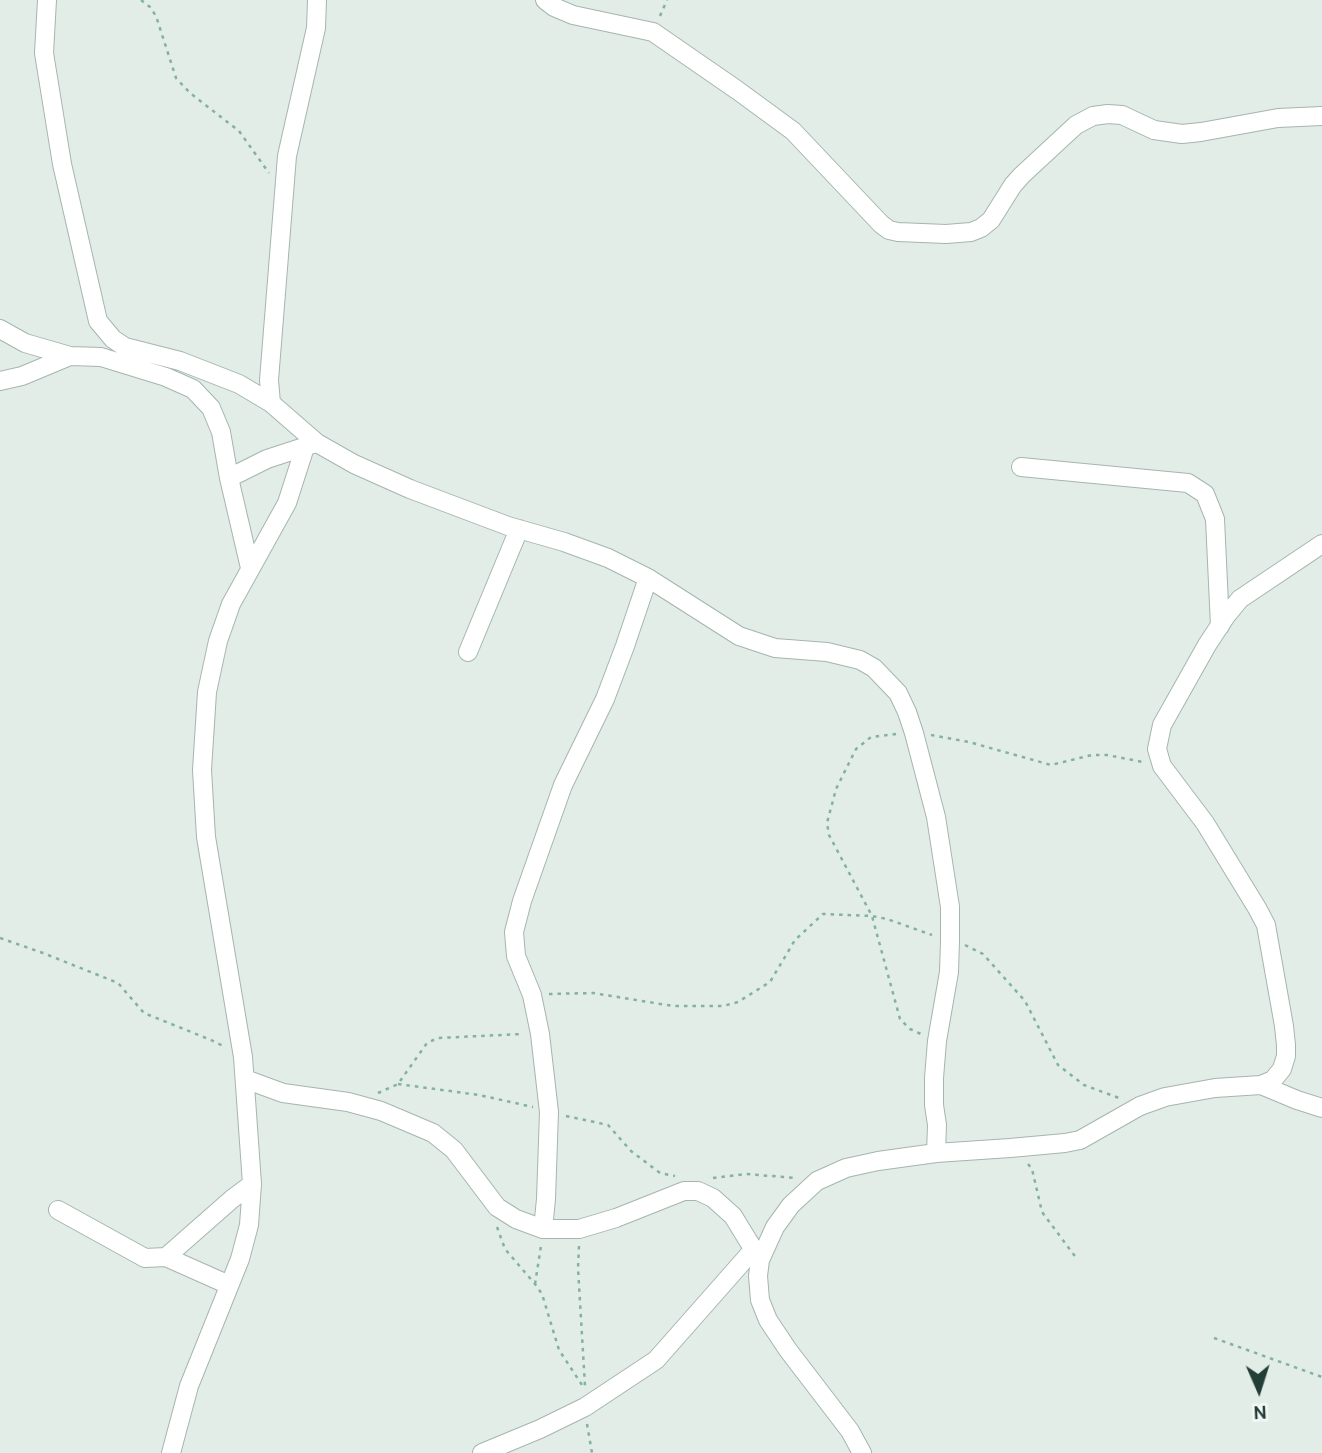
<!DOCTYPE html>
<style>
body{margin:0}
#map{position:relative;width:1322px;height:1453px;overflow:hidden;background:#e3ede8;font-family:Overpass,sans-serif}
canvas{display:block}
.north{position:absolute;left:1224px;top:1355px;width:70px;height:70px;-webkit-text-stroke:5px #f3f9f6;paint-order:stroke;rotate:177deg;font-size:19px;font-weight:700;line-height:28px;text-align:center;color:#223e37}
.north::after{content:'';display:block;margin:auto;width:24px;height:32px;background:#223e37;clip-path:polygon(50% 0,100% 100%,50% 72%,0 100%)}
</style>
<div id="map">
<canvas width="1322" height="1453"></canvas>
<div class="north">N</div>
</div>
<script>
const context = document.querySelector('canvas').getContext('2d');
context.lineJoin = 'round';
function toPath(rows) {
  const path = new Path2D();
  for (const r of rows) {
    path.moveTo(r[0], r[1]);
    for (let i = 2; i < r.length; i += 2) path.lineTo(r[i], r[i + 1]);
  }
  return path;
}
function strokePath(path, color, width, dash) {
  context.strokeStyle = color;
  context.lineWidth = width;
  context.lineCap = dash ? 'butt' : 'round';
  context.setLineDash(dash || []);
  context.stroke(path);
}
const street = toPath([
 [47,0,44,53,62,164,98,321,113,339,125,347,180,361,239,384,271,403,317,443,354,464,410,489,508,526,564,542,608,558,648,578,739,636,775,648,827,652,860,660,874,668,898,693,907,712,914,733,936,817,950,907,950,941,949,972,937,1041,934,1078,934,1105,937,1125,936,1153],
 [545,0,554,7,573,15,653,32,737,90,793,131,881,224,889,230,898,232,946,234,971,232,981,228,991,220,1013,185,1022,175,1076,125,1093,116,1108,114,1122,115,1154,130,1182,134,1201,132,1278,118,1322,116],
 [0,329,25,343,70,356],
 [0,381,22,376,70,356,101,357,166,377,193,389,211,408,221,432,229,478,250,568],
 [271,403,269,380,287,156,316,28,317,0],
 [1021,467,1188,483,1205,494,1215,519,1220,626],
 [229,478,267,459,313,444],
 [468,652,519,529],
 [245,1079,283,1093,348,1102,381,1111,433,1133,454,1150,497,1207,516,1219,543,1229,579,1229,616,1218,684,1191,698,1191,713,1198,733,1216,760,1260],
 [1261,1085,1297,1100,1322,1108],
 [58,1210,145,1258,166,1257,232,1199,252,1184],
 [543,1229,546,1199,549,1112,540,1034,532,995,516,956,514,932,522,901,563,785,605,699,625,646,648,578],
 [166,1257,229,1285],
 [171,1453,189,1386,240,1259,249,1225,252,1184,243,1057,206,837,202,770,207,692,218,641,231,604,287,503,305,447],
 [482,1453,540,1429,585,1407,656,1360,753,1250],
 [862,1453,850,1431,788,1350,768,1320,760,1300,758,1276,760,1260,775,1227,791,1205,817,1181,846,1168,878,1161,936,1153,1010,1148,1065,1143,1080,1140,1140,1106,1165,1097,1215,1088,1261,1085,1273,1080,1282,1069,1286,1056,1286,1045,1284,1026,1266,925,1257,908,1205,823,1162,766,1157,749,1162,725,1207,645,1226,616,1240,599,1322,544]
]);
strokePath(street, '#a5b5af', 20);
strokePath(toPath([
 [141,0,150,7,156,16,176,78,190,93,239,131,269,173],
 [660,16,667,0],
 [896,734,871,737,856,749,836,789,827,823,829,835,872,916,900,1019,910,1029,921,1034],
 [931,735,969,742,1051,765,1092,755,1107,755,1143,762],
 [0,938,43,953,118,983,144,1013,211,1040,225,1047],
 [965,945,983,954,1025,1001,1058,1065,1084,1085,1119,1098],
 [549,994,593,993,673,1006,723,1006,738,1002,770,982,795,940,823,914,872,916,887,919,932,935],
 [398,1084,479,1095,533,1107],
 [378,1093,398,1084,427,1043,438,1038,522,1034],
 [566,1116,608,1125,631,1151,660,1173,675,1176],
 [1028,1164,1032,1169,1042,1212,1077,1259],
 [713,1178,746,1174,797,1178],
 [497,1227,505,1249,535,1284,542,1294,559,1350,584,1388],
 [579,1246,578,1268,585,1386],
 [535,1284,541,1246],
 [1214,1338,1322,1377],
 [587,1424,592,1453]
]), '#83b1a2', 2.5, [3.5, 5]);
strokePath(street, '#fff', 18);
</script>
